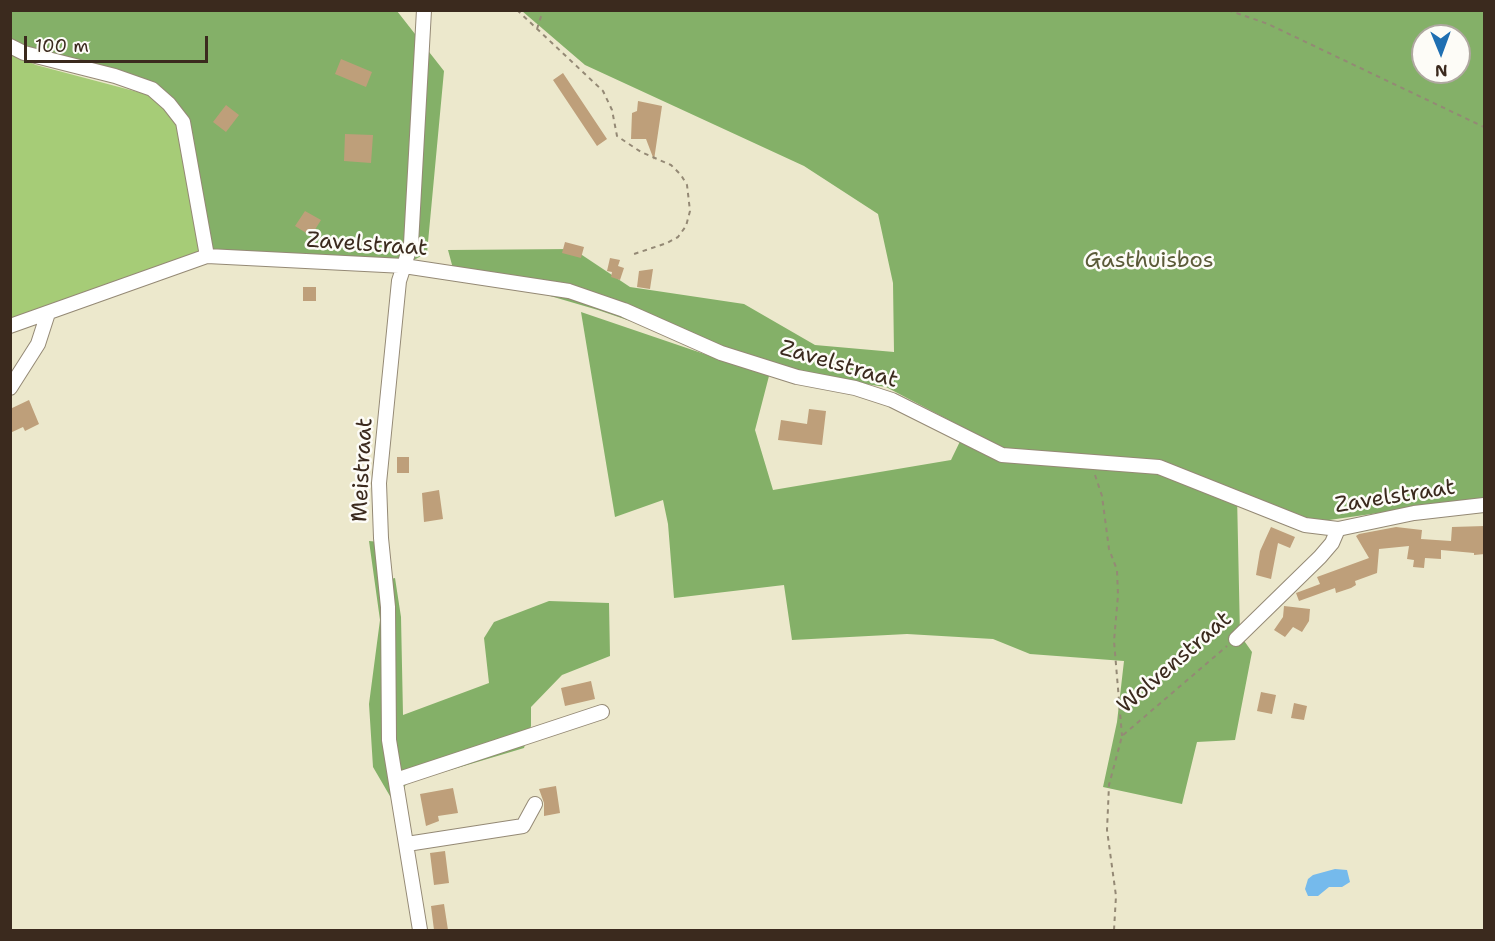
<!DOCTYPE html>
<style>
body{margin:0}
#map{position:relative;width:1495px;height:941px;overflow:hidden;background:#ece8cc;font-family:"Shantell Sans",sans-serif}
canvas{display:block}
.frame{position:absolute;inset:0;border:12px solid #3b2a1e;pointer-events:none}
.north{position:absolute;left:1411px;top:24px;width:60px;height:60px;box-sizing:border-box;background:#fdfcf7;border:2px solid #afa8a0;border-radius:50%;rotate:179deg;font-size:16px;font-weight:700;line-height:24px;text-align:center;color:#3b2a1e}
.north::after{content:'';display:block;margin:auto;width:21px;height:27px;background:#1f6fb2;clip-path:polygon(50% 0,100% 100%,50% 72%,0 100%)}
.scale{position:absolute;left:24px;top:36px;width:184px;height:27px;box-sizing:border-box;border:3px solid #3b2a1e;border-top:0;padding-left:8px;font-size:18px;line-height:21px;white-space:nowrap;color:#3b2a1e;-webkit-text-stroke:4px #fdfcf7;paint-order:stroke}
</style>
<div id="map">
<canvas width="1495" height="941"></canvas>
<div class="frame"></div>
<div class="north">N</div>
<div class="scale">100 m</div>
</div>
<script>
const context = document.querySelector('canvas').getContext('2d');
context.lineJoin = 'round';
function paint(path, color) {
  context.fillStyle = color;
  context.fill(path, 'evenodd');
}
function toPath(rows) {
  const path = new Path2D();
  for (const r of rows) {
    path.moveTo(r[0], r[1]);
    for (let i = 2; i < r.length; i += 2) path.lineTo(r[i], r[i + 1]);
  }
  return path;
}
function strokePath(path, color, width, dash) {
  context.strokeStyle = color;
  context.lineWidth = width;
  context.lineCap = dash ? 'butt' : 'round';
  context.setLineDash(dash || []);
  context.stroke(path);
}
function label(font, color, halo, rows, align = 'center') {
  context.font = font + ' "Shantell Sans",sans-serif';
  context.lineWidth = 5;
  context.setLineDash([]);
  context.textBaseline = 'middle';
  context.strokeStyle = halo;
  context.fillStyle = color;
  for (const [text, x, y, turn = 0] of rows) {
    context.save();
    context.translate(x, y);
    context.rotate((+turn || 0) * Math.PI / 180);
    context.textAlign = isNaN(turn) ? turn : align;
    if (halo) context.strokeText(text, 0, 0);
    context.fillText(text, 0, 0);
    context.restore();
  }
}
paint(toPath([
 [11,54,36,65,153,96,177,122,201,253,11,321]
]), '#a6cc77');
paint(toPath([
 [10,11,397,11,444,71,427,253,410,262,210,251,186,116,168,95,12,42],
 [522,11,1484,11,1484,498,1315,522,1237,495,1240,635,1252,652,1235,740,1197,742,1182,804,1103,787,1117,722,1124,661,1030,654,993,639,907,634,792,640,784,585,674,598,668,524,663,500,615,517,581,312,769,376,755,430,773,490,951,460,966,429,886,387,803,375,724,353,598,310,482,276,455,276,448,250,573,249,630,287,744,304,815,345,894,352,893,283,878,214,804,166,585,65],
 [1423,36,1459,36,1459,72,1423,72],
 [369,541,380,542,382,581,395,578,401,617,403,715,489,683,484,638,494,622,549,601,609,603,610,656,562,675,531,707,531,726,524,748,407,783,394,803,373,767,369,704,380,620]
]), '#84b068');
paint(toPath([
 [1335,869,1347,870,1350,882,1342,887,1329,887,1318,896,1308,896,1305,889,1308,879,1313,875]
]), '#75baec');
paint(toPath([
 [341,59,372,72,366,87,335,74],
 [563,73,607,139,597,146,553,80],
 [638,101,662,106,654,160,646,139,631,139,632,113,637,111],
 [226,105,239,115,226,132,213,122],
 [345,134,373,135,371,163,344,161],
 [305,211,321,220,311,236,295,226],
 [565,242,584,247,581,258,562,253],
 [610,258,620,260,618,266,624,268,620,280,611,277,612,272,607,271],
 [653,269,650,289,637,287,639,271],
 [303,287,316,287,316,301,303,301],
 [29,400,39,424,25,431,23,427,10,433,10,409],
 [809,409,826,411,822,445,778,440,781,420,807,424],
 [397,457,409,457,409,473,397,473],
 [439,490,443,519,424,522,422,493],
 [1485,526,1485,554,1474,555,1474,553,1441,550,1441,559,1425,558,1424,568,1413,567,1414,560,1407,559,1409,546,1379,549,1377,573,1355,581,1356,585,1351,588,1336,593,1335,588,1299,601,1296,593,1320,584,1317,577,1369,558,1356,536,1359,534,1396,527,1422,530,1421,539,1451,541,1452,527],
 [1271,527,1295,537,1290,548,1278,543,1271,579,1256,575,1260,551],
 [1284,606,1310,609,1309,621,1302,632,1293,627,1285,637,1274,630,1283,617],
 [591,681,595,699,565,706,561,688],
 [1261,692,1276,695,1272,714,1257,711],
 [1294,703,1307,706,1304,720,1291,718],
 [556,786,560,813,544,816,544,803,539,789],
 [453,788,458,813,438,816,439,821,426,826,420,794],
 [445,851,449,883,434,885,430,853],
 [444,904,448,930,434,930,431,906]
]), '#be9f7a');
const minor = toPath([
 [10,46,24,53,115,76,152,89,169,104,183,122,207,256],
 [10,326,207,256,404,266,569,291,624,310,721,353,797,377,855,388,892,400,1002,455,1159,467,1305,525,1338,529,1414,513,1484,505],
 [10,388,38,344,48,313],
 [1236,639,1320,557,1332,543,1338,529],
 [396,780,602,712],
 [407,844,523,826,535,804],
 [420,930,389,740,388,607,381,538,379,483,399,281,411,244,424,10]
]);
strokePath(minor, '#948975', 16);
strokePath(toPath([
 [517,10,603,91,612,110,617,136,641,152,671,165,681,175,687,185,690,211,686,226,678,237,667,243,634,254],
 [1228,10,1268,24,1484,127],
 [537,29,543,10],
 [1095,475,1102,496,1109,549,1117,570,1118,595,1114,641,1122,736],
 [1114,930,1116,896,1107,830,1109,785,1122,736,1227,646]
]), '#948975', 2, [4.5, 4.5]);
strokePath(minor, '#fff', 14);
label('22px', '#3b2a1e', '#fdfcf7', [
 ["Zavelstraat",367,245,4],
 ["Zavelstraat",839,365,16],
 ["Meistraat",363,470,-87],
 ["Zavelstraat",1395,497,-9],
 ["Wolvenstraat",1175,663,-41]
]);
label('22px', '#5b5b39', '#fdfcf7', [
 ["Gasthuisbos",1149,261]
]);
</script>
